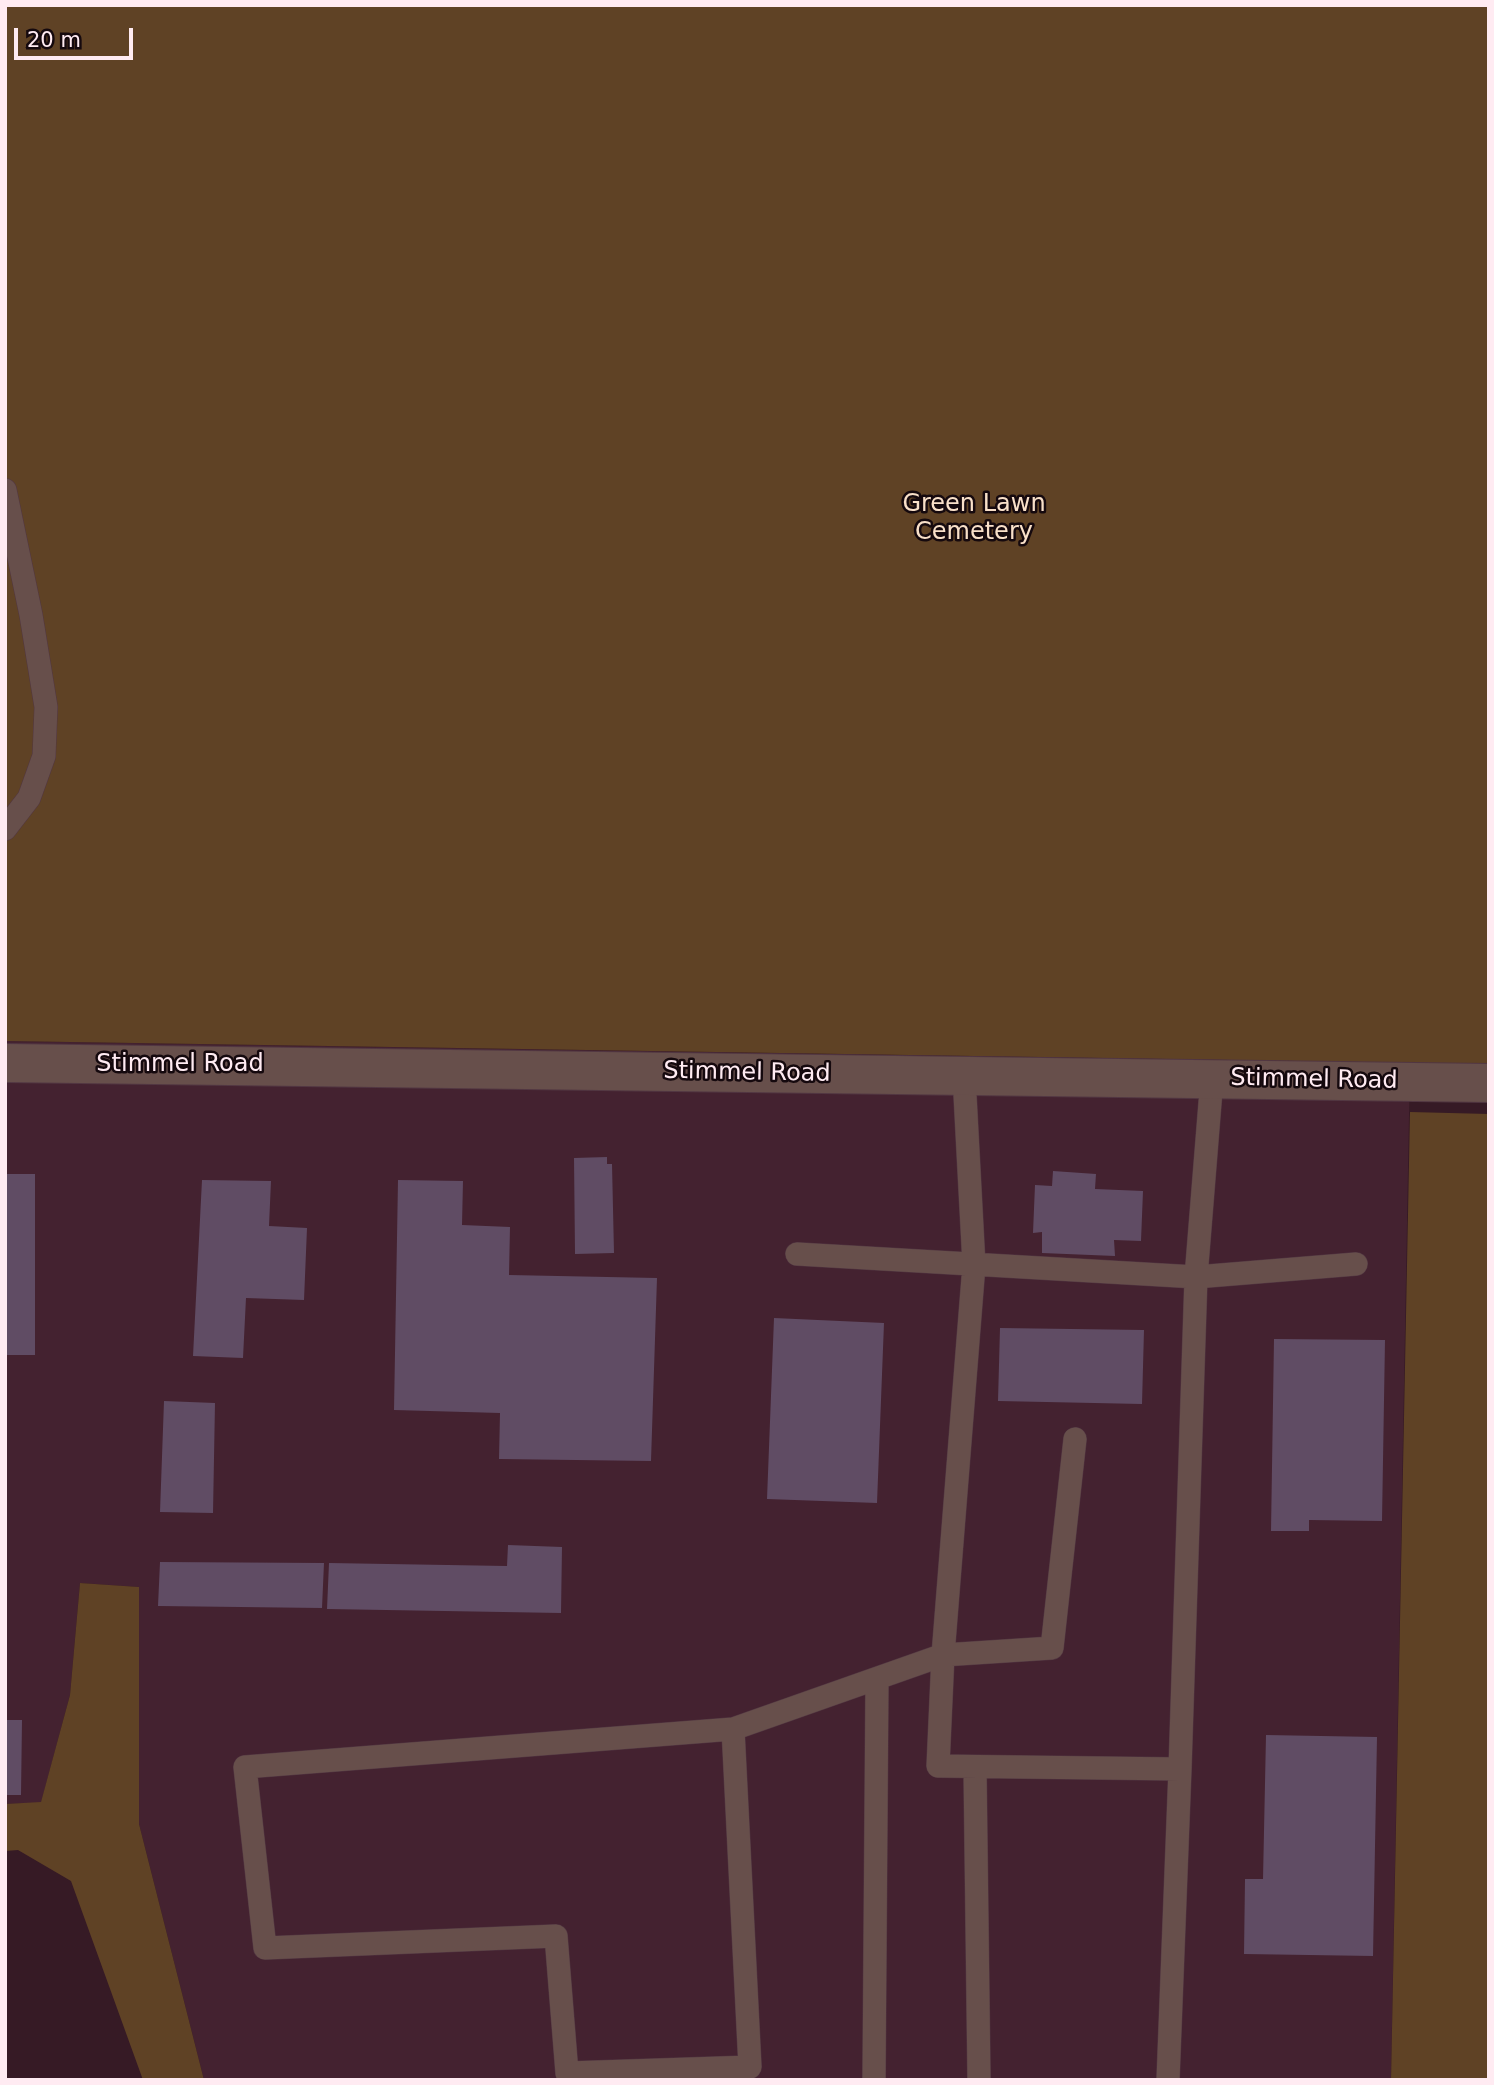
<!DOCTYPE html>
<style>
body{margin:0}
#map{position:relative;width:1494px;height:2085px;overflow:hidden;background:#361a25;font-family:"DejaVu Sans",sans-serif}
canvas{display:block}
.frame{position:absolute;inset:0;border:7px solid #ffebf2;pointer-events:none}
.scale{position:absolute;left:14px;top:28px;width:119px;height:32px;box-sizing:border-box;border:4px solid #ffebf2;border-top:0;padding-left:9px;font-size:21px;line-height:24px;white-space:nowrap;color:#ffebf2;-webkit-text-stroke:5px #15090e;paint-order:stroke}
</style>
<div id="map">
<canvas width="1494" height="2085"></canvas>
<div class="frame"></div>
<div class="scale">20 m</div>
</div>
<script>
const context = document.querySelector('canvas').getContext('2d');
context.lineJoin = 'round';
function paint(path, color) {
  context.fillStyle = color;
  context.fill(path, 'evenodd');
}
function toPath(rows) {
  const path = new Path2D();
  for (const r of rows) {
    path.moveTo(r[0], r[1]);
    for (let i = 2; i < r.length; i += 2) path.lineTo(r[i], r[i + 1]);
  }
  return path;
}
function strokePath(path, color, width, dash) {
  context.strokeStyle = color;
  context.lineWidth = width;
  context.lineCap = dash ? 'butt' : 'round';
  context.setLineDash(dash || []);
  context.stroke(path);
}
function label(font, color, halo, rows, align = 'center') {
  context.font = font + ' "DejaVu Sans",sans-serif';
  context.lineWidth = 5;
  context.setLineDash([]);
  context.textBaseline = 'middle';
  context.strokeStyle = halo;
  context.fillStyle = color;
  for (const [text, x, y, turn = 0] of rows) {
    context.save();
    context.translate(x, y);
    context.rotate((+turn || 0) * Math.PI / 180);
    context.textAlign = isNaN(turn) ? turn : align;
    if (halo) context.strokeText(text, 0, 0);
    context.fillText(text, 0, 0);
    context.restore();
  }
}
paint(toPath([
 [5,1041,1410,1063,1391,2080,204,2080,139,1824,138,1587,80,1583,70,1695,41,1803,5,1804]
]), '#442230');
paint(toPath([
 [5,5,1489,5,1489,1064,5,1041],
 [1410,1112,1489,1114,1489,2080,1391,2080],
 [80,1583,139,1587,139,1824,204,2080,143,2080,71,1881,18,1850,5,1851,5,1804,41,1802,70,1695]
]), '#5f4225');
paint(toPath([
 [607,1157,607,1164,612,1164,614,1253,575,1254,574,1158],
 [1053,1171,1096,1174,1095,1189,1143,1191,1141,1241,1114,1240,1115,1256,1042,1253,1042,1232,1033,1233,1035,1185,1052,1186],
 [5,1174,35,1174,35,1355,5,1355],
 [202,1180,271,1181,269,1226,307,1228,304,1300,246,1298,243,1358,193,1356],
 [398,1180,463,1181,462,1225,510,1227,509,1275,657,1278,651,1461,499,1459,500,1413,394,1410],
 [774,1318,884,1323,877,1503,767,1499],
 [1000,1328,1144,1330,1142,1404,998,1401],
 [1274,1339,1385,1340,1382,1521,1309,1520,1309,1531,1271,1531],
 [164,1401,215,1403,213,1513,160,1512],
 [508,1545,562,1547,561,1613,327,1609,329,1563,507,1566],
 [160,1562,324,1563,322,1608,158,1606],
 [5,1720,22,1720,21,1795,5,1795],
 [1266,1735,1377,1737,1373,1956,1244,1954,1245,1879,1263,1879]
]), '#604c64');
const service = toPath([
 [5,490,31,615,46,707,44,756,29,798,5,829],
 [964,1076,974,1265,943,1655,938,1766,1180,1769,1196,1277,1212,1078],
 [797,1254,1196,1277,1356,1264],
 [733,1729,750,2067,567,2073,556,1936,265,1948,245,1767,733,1729,943,1655,1052,1648,1075,1439],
 [975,1768,979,2080],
 [874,2080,877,1680],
 [1168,2080,1180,1769]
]);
const minor = toPath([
 [5,1063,1489,1083]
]);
strokePath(service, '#523742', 24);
strokePath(minor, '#523742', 40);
strokePath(service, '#674f4b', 23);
strokePath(minor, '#674f4b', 38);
label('24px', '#f9e0c9', '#15090e', [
 ["Green Lawn",974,505],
 ["Cemetery",974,533]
]);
label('24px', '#ffebf2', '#15090e', [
 ["Stimmel Road",180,1065],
 ["Stimmel Road",747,1073,1],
 ["Stimmel Road",1314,1080,1]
]);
</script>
